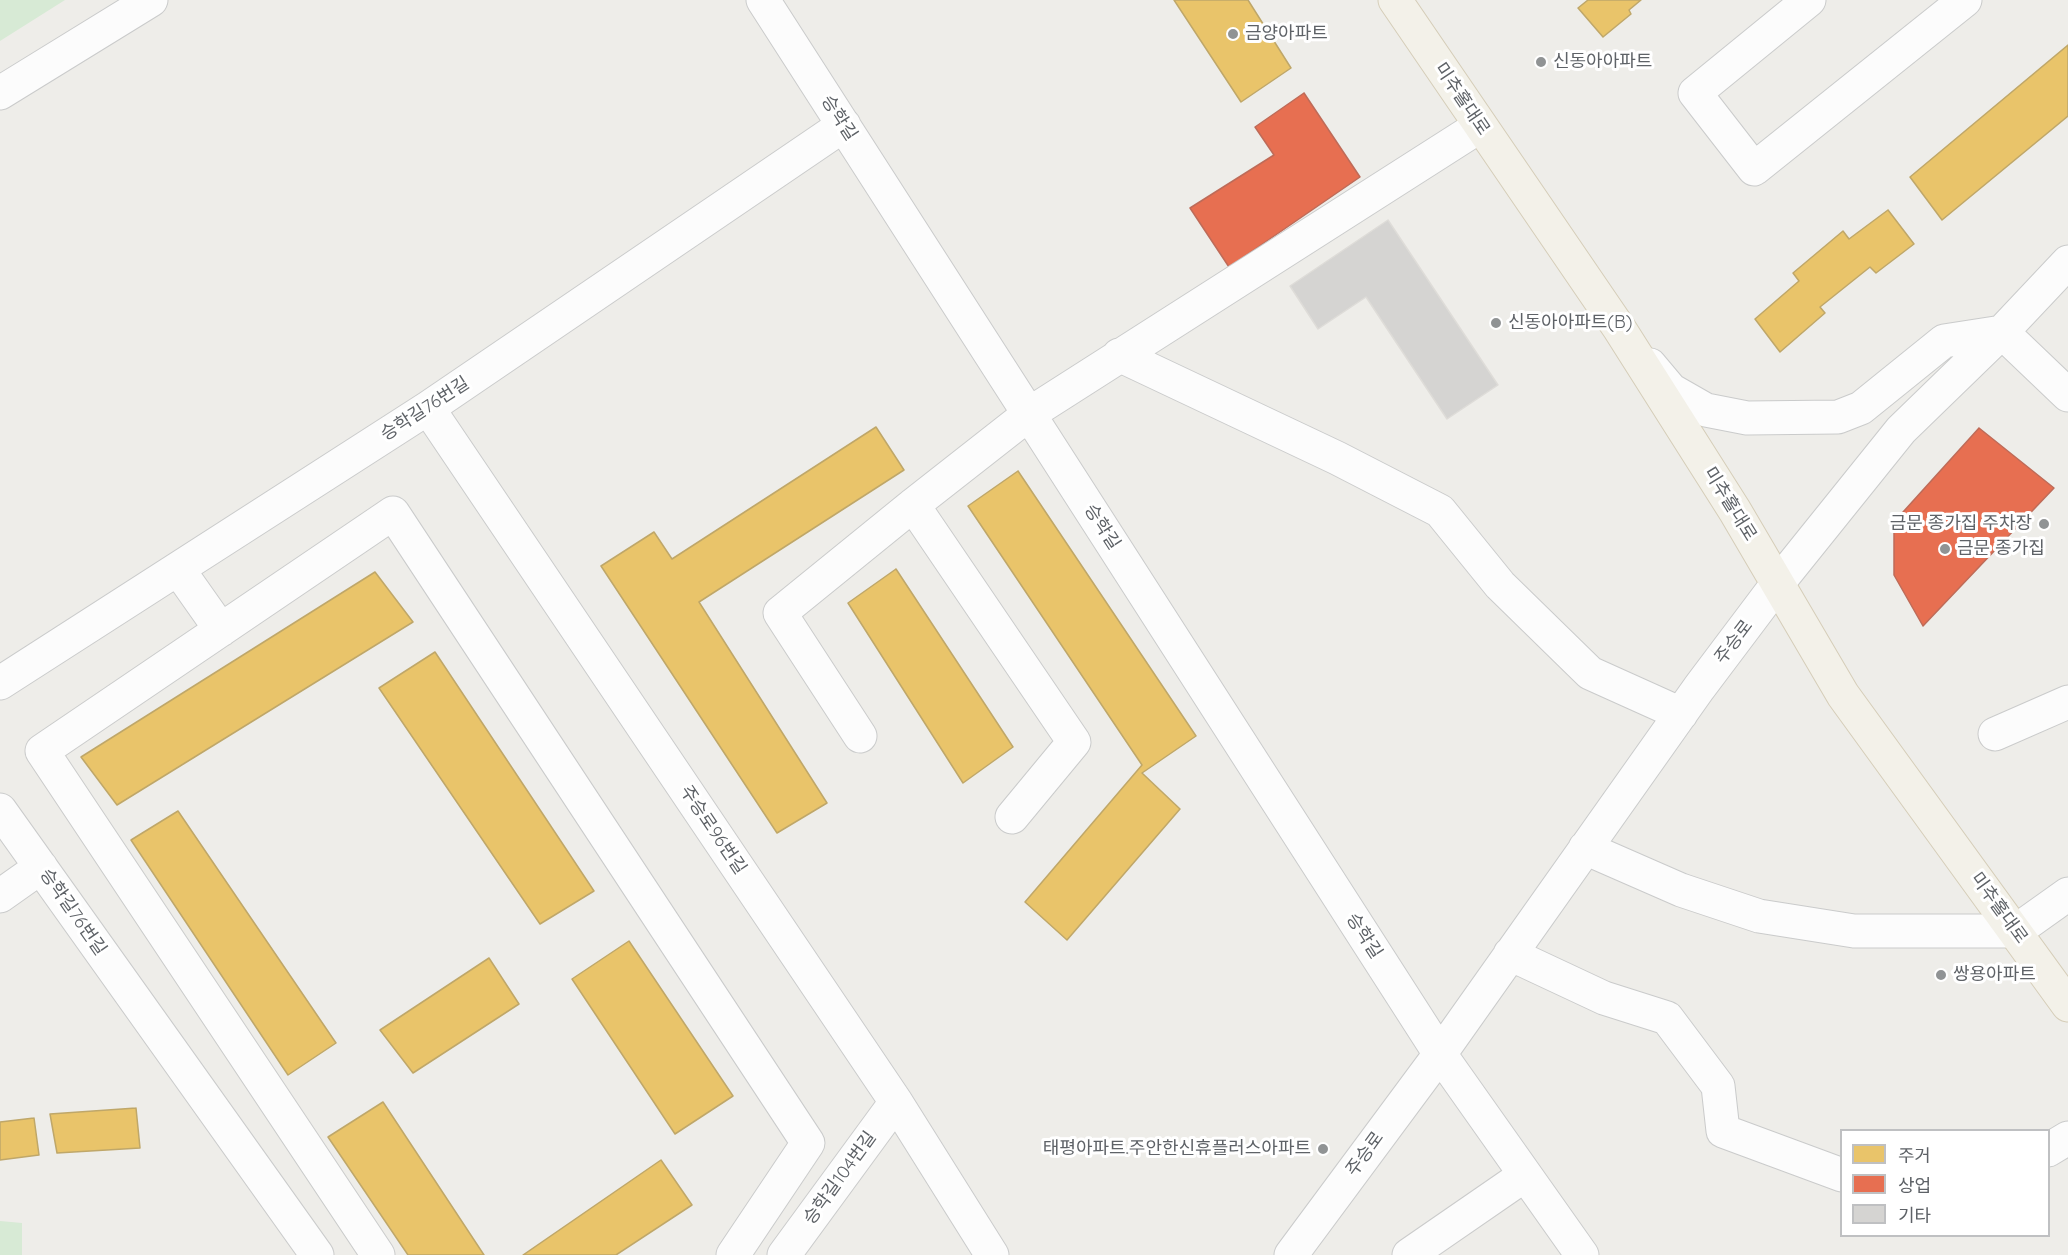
<!DOCTYPE html>
<meta charset="utf-8">
<style>
body{margin:0}
#map{position:relative;width:2068px;height:1255px;overflow:hidden;background:#eeede9;font-family:Quicksand,"Noto Sans KR",sans-serif}
canvas{display:block}
.legend{position:absolute;left:1840px;top:1129px;width:210px;height:108px;box-sizing:border-box;background:#fff;border:2px solid #bfc0c2;margin:0;padding:8px 10px;list-style:none;font-size:18px;color:#5e6267}
.legend li{display:flex;align-items:center;gap:12px;height:30px}
.legend b{width:30px;border:2px solid #bfc0c2}
</style>
<div id="map">
<canvas width="2068" height="1255"></canvas>
<ul class="legend">
<li><b style="height:16px;background:#e9c46a"></b>주거</li>
<li><b style="height:16px;background:#e76f51"></b>상업</li>
<li><b style="height:16px;background:#d5d4d2"></b>기타</li>
</ul>
</div>
<script>
const context = document.querySelector('canvas').getContext('2d');
context.lineJoin = 'round';
function paint(path, color) {
  context.fillStyle = color;
  context.fill(path, 'evenodd');
}
function toPath(rows) {
  const path = new Path2D();
  for (const r of rows) {
    path.moveTo(r[0], r[1]);
    for (let i = 2; i < r.length; i += 2) path.lineTo(r[i], r[i + 1]);
  }
  return path;
}
function strokePath(path, color, width, dash) {
  context.strokeStyle = color;
  context.lineWidth = width;
  context.lineCap = dash ? 'butt' : 'round';
  context.setLineDash(dash || []);
  context.stroke(path);
}
function label(font, color, halo, rows, align = 'center') {
  context.font = font + ' Quicksand,"Noto Sans KR",sans-serif';
  context.lineWidth = 6;
  context.setLineDash([]);
  context.textBaseline = 'middle';
  context.strokeStyle = halo;
  context.fillStyle = color;
  for (const [text, x, y, turn = 0] of rows) {
    context.save();
    context.translate(x, y);
    context.rotate((+turn || 0) * Math.PI / 180);
    context.textAlign = isNaN(turn) ? turn : align;
    if (halo) context.strokeText(text, 0, 0);
    context.fillText(text, 0, 0);
    context.restore();
  }
}
paint(toPath([
 [0,0,65,0,0,41],
 [0,1221,22,1223,22,1255,0,1255]
]), '#d7ead5');
const homes = toPath([
 [1174,0,1248,0,1291,68,1241,102,1174,0],
 [1588,0,1641,0,1629,10,1631,14,1603,37,1578,8,1588,0],
 [2068,45,2068,116,1942,220,1910,177,2068,45],
 [1888,210,1914,244,1876,273,1870,267,1820,307,1825,313,1780,352,1755,319,1799,281,1793,273,1843,231,1849,239,1888,210],
 [876,427,904,470,699,602,827,803,777,833,601,566,654,532,672,559,876,427],
 [1018,471,1196,736,1142,773,1180,809,1067,940,1025,902,1142,765,968,506,1018,471],
 [896,569,1013,747,963,783,848,603,896,569],
 [375,572,413,622,117,805,81,757,375,572],
 [435,652,594,891,540,924,379,688,435,652],
 [178,811,336,1043,288,1075,131,840,178,811],
 [629,941,733,1096,675,1134,572,979,629,941],
 [489,958,519,1004,413,1073,380,1030,489,958],
 [383,1102,484,1255,408,1255,328,1137,383,1102],
 [136,1108,140,1148,57,1153,50,1114,136,1108],
 [34,1118,39,1155,0,1160,0,1122,34,1118],
 [661,1160,692,1205,616,1255,523,1255,661,1160]
]);
paint(homes, '#e9c46a');
strokePath(homes, '#bfa769', 1.5);
const shops = toPath([
 [1304,93,1360,177,1229,267,1190,208,1274,155,1255,127,1304,93],
 [1979,428,2054,488,1923,626,1894,575,1894,522,1979,428]
]);
paint(shops, '#e76f51');
strokePath(shops, '#be6b58', 1.5);
const building = toPath([
 [1388,220,1498,385,1447,419,1366,297,1318,329,1290,286,1388,220]
]);
paint(building, '#d5d4d2');
strokePath(building, '#dedcd8', 1.5);
const minor = toPath([
 [763,0,1440,1054,1582,1255],
 [1809,0,1695,93,1754,169,1965,0],
 [0,93,151,0],
 [1119,355,1337,458,1440,511,1500,585,1590,673,1681,714],
 [1650,365,1671,390,1706,410,1747,418,1838,417,1861,408,1944,341,2002,332,2068,395],
 [428,408,896,1102,992,1255],
 [913,505,1074,742,1012,817],
 [178,569,221,630],
 [0,683,428,408,844,125],
 [1995,734,2068,702],
 [860,736,780,613,913,505,1029,414,1480,126],
 [0,810,317,1255],
 [1585,848,1681,890,1759,916,1854,931,2016,931,2068,894],
 [0,896,41,867],
 [1510,954,1604,998,1667,1018,1718,1086,1723,1131,1842,1175],
 [2048,1150,2068,1138],
 [378,1255,42,751,393,513,808,1143,733,1255],
 [784,1255,896,1102],
 [1291,1255,1440,1054,1699,688,1778,583,1901,430,2002,332,2068,262],
 [1409,1255,1525,1175]
]);
const major = toPath([
 [1395,0,1619,328,1735,511,1843,695,2068,1005]
]);
strokePath(minor, '#cacbcb', 35);
strokePath(major, '#d5cdb8', 35);
strokePath(minor, '#fcfcfc', 33);
strokePath(major, '#f3f1e9', 33);
for (const [x, y, r, color] of [
 [1233,34,6,"#909394"],
 [1541,62,6,"#909394"],
 [1496,323,6,"#909394"],
 [2044,524,6,"#909394"],
 [1945,549,6,"#909394"],
 [1941,975,6,"#909394"],
 [1323,1149,6,"#909394"]
]) {
  const dot = new Path2D();
  dot.arc(x, y, r, 0, 2 * Math.PI);
  context.fillStyle = color;
  context.fill(dot);
  strokePath(dot, '#fff', 2);
}
label('18px', '#5e6267', '#fff', [
 ["금양아파트",1245,34],
 ["신동아아파트",1553,62],
 ["신동아아파트(B)",1508,323],
 ["금문 종가집 주차장",2032,524,"right"],
 ["금문 종가집",1957,549],
 ["쌍용아파트",1953,975],
 ["태평아파트.주안한신휴플러스아파트",1311,1149,"right"]
], 'left');
label('18px', '#5e6267', '#fff', [
 ["미추홀대로",1462,99,56],
 ["승학길",839,118,57],
 ["승학길76번길",425,409,-33],
 ["미추홀대로",1730,504,58],
 ["승학길",1102,527,57],
 ["주승로",1734,642,-53],
 ["주승로96번길",713,830,56],
 ["미추홀대로",1999,908,54],
 ["승학길76번길",73,912,55],
 ["승학길",1364,936,57],
 ["주승로",1365,1154,-54],
 ["승학길104번길",840,1178,-54]
]);
</script>
